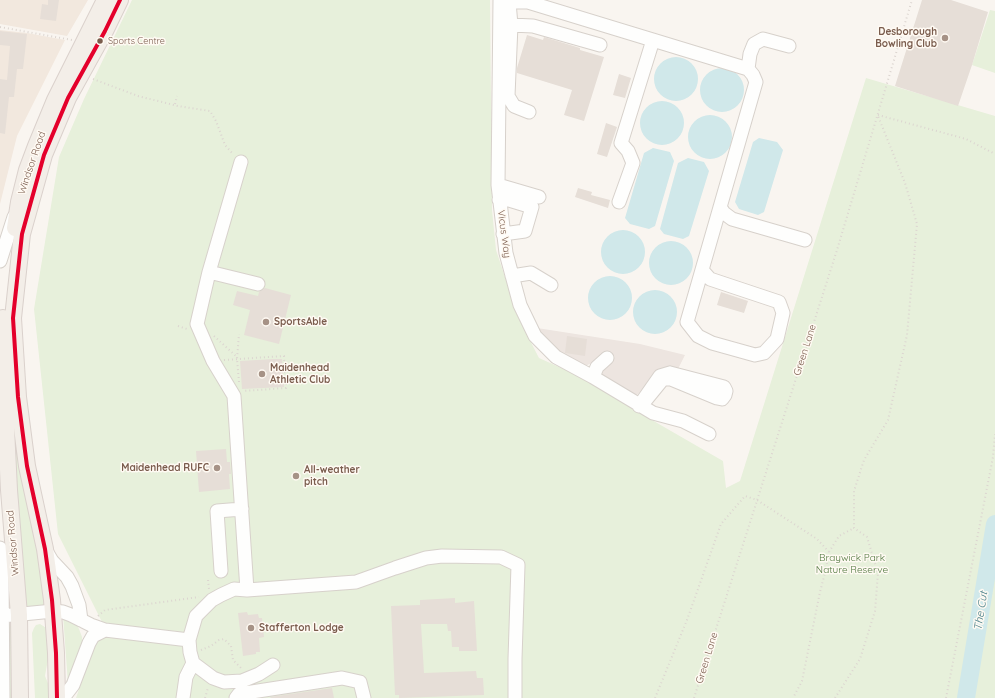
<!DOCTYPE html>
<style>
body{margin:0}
canvas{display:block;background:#f9f5f0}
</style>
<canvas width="995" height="698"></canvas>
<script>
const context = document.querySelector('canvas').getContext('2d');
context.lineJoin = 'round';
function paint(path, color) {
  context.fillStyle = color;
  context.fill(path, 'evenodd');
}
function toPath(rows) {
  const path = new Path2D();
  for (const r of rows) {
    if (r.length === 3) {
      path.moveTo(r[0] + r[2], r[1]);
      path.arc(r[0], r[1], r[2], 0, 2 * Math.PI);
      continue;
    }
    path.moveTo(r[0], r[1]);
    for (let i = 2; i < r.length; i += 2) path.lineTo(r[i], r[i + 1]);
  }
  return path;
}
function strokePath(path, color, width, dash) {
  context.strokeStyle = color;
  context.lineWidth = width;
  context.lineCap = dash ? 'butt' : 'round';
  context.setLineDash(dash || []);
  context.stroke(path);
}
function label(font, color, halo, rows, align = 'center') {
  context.font = font + ' Quicksand,sans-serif';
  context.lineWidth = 3;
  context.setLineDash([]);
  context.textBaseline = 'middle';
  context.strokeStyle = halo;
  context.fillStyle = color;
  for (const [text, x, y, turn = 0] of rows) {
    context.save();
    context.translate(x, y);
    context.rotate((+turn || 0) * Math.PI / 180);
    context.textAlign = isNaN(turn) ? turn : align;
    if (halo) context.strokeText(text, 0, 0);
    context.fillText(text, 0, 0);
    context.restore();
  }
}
paint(toPath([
 [0,0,88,0,67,36,0,24],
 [0,30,27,33,65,40,17,136,0,204]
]), '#f2e8de');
paint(toPath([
 [537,328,640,344,685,355,678,369,657,372,638,394,633,396,602,375,601,368,592,363,585,366,560,354]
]), '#ede5e0');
paint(toPath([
 [132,0,490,0,492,210,496,250,519,319,539,358,597,384,645,416,723,461,726,488,740,481,866,78,995,116,995,518,958,698,76,698,102,622,58,534,34,309,59,157,84,99],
 [990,10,995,11,995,73,972,65],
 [9,347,47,607,24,609,15,500],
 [995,544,995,698,970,698],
 [63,615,75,621,79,629,82,637,82,648,68,684],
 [14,624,16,698,8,698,8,627],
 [40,624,48,629,49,653,45,676,54,698,35,698,32,633,34,628,36,625]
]), '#e7f0db');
paint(toPath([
 [676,79,22],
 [722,90,22],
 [662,123,22],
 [710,137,22],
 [759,138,777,142,783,150,764,212,758,215,739,209,735,202,753,142],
 [653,148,670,152,674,161,655,226,649,229,630,224,625,218,644,153],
 [688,158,704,162,709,171,689,236,683,239,664,234,660,229,678,163],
 [623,252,22],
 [671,263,22],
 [610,298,22],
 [655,312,22]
]), '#d0e8ea');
strokePath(toPath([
 [966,698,995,524]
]), '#d0e8ea', 18);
paint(toPath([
 [48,0,59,0,56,21,40,19,42,4,48,5],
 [922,0,951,0,988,12,972,65,958,106,895,86],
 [0,31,27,34,23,69,17,69,14,97,9,97,5,134,0,133,0,79,7,80,10,46,0,45],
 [527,35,543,40,544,37,580,48,580,50,604,57,584,121,564,115,572,90,517,73,517,68],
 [619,74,631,78,625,98,613,95],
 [606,123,617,127,607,157,597,154],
 [578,188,592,192,591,195,610,200,608,208,575,197],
 [265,288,291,295,279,344,244,335,250,310,233,305,237,291,258,296,259,292],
 [721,292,748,301,744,313,717,305],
 [567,336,587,339,585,356,565,353],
 [274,359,282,359,284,387,242,389,240,361],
 [226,449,227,462,230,462,231,474,229,474,230,489,199,492,196,451],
 [455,598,455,603,474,601,477,651,459,651,459,647,452,647,451,631,448,631,447,624,421,624,424,673,476,671,477,678,483,678,484,695,399,698,399,695,395,695,391,606,420,605,420,600],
 [247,612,248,615,258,614,259,618,262,618,264,637,259,638,260,652,256,652,256,654,243,656,238,613],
 [332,688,334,698,271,698,270,697]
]), '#e6ded7');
const minor = toPath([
 [500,0,498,185,506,253,520,305,535,336,556,357,593,377,653,413,683,421,709,434],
 [500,2,528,2,748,69,753,75,756,82,754,89,687,322,698,336,712,343,755,355,764,353,777,339,783,313,779,302,710,279,702,270],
 [509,2,511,25,508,96,514,106,529,112],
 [511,25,533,26,600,45],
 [748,69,750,54,754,44,763,39,789,46],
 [498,185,539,197],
 [499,200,509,200,532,207,525,231,503,234],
 [619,202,633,163,628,151,621,143,653,40],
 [720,207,724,213,732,219,805,240],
 [0,261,14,217],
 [209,272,241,162],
 [512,276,531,273,551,285],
 [670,373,724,387,726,391,725,395,722,399,717,398,671,379,663,379,645,401,639,406,660,376,670,373],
 [593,377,597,367,607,358],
 [0,548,2,575,3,698],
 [45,549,52,561,67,577,72,586,79,605,81,620],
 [221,571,217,511,242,509],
 [247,590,234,396,213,361,197,324,209,272,258,284],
 [2,616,53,611,63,612,71,615,91,625,105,630,189,640],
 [273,665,259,674,242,681,224,682,213,678,193,663,190,652,189,640,196,616,212,600,221,595,234,589,247,590,356,582,395,568,426,558,442,556,501,557,518,565,515,659,515,698],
 [63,698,73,685,89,643,93,636,105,630],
 [183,698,186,677,193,663],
 [236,698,239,694,342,678,360,682,364,698]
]);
const major = toPath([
 [15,228,19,202,27,170,36,146,55,100,105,0],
 [3,318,5,408,9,490,19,615,20,698],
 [57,698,56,653,52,600,45,549,27,466,18,397,13,318,22,234,44,155,68,98,105,31,120,0]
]);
strokePath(minor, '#d7d1cb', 15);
strokePath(major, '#dad1cc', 18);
strokePath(toPath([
 [0,27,72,40],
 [93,79,138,96,178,106,210,111,216,121,225,145,233,154],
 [175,104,177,96],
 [878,115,966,139,995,154],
 [178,326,187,329],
 [214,336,237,357],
 [224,360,284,356,286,388,243,391],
 [239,382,237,359,239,334],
 [829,552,839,536,854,528],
 [208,580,209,589],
 [98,616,105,610,199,597],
 [201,650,211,646,219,640,224,639,231,646,233,660,242,669],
 [205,698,208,688],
 [655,698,687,620,721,524,745,496,757,500,817,539,829,552,825,573,820,592,802,681,793,698],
 [694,698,837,250,912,0],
 [835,698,860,659,875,611,878,573,867,537,854,528,854,491,864,460,888,420,907,335,917,224,905,183,878,116],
 [946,698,993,457,995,434]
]), '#dcd5d0', 2, [1, 3]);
strokePath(minor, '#fefefd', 13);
strokePath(major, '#f3eee8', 16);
strokePath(toPath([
 [57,698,56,653,52,600,45,549,27,466,18,397,13,318,22,234,44,155,68,98,105,31,120,0]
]), '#e4002b', 4);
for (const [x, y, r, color] of [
 [945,38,4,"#a69286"],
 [100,41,3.5,"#7a5c4d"],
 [266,322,4,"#a69286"],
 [262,374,4,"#a69286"],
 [217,468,4,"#a69286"],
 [296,476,4,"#a69286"],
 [251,628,4,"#a69286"]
]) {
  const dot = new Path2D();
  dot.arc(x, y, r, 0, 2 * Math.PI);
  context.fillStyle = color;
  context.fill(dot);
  strokePath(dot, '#fffaf3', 1.5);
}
label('9px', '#7a5c4d', '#fffaf3', [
 ["Sports Centre",108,41]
], 'left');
label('bold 10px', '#7a5c4d', '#fffaf3', [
 ["Desborough",937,32,"right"],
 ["Bowling Club",937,44,"right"],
 ["SportsAble",274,322],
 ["Maidenhead",270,368],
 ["Athletic Club",270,380],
 ["Maidenhead RUFC",209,468,"right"],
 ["All-weather",304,470],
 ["pitch",304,482],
 ["Stafferton Lodge",259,628]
], 'left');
label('10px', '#7a5c4d', '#fffaf3', [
 ["Windsor Road",32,163,-71],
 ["Vicus Way",504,234,82],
 ["Green Lane",805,350,-72],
 ["Windsor Road",13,543,-95],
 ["Green Lane",707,658,-73]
]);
label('10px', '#537a41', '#fffaf3', [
 ["Braywick Park",852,558],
 ["Nature Reserve",852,570]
]);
label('italic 11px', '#437c86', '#fffaf3', [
 ["The Cut",981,611,-81]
]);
</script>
